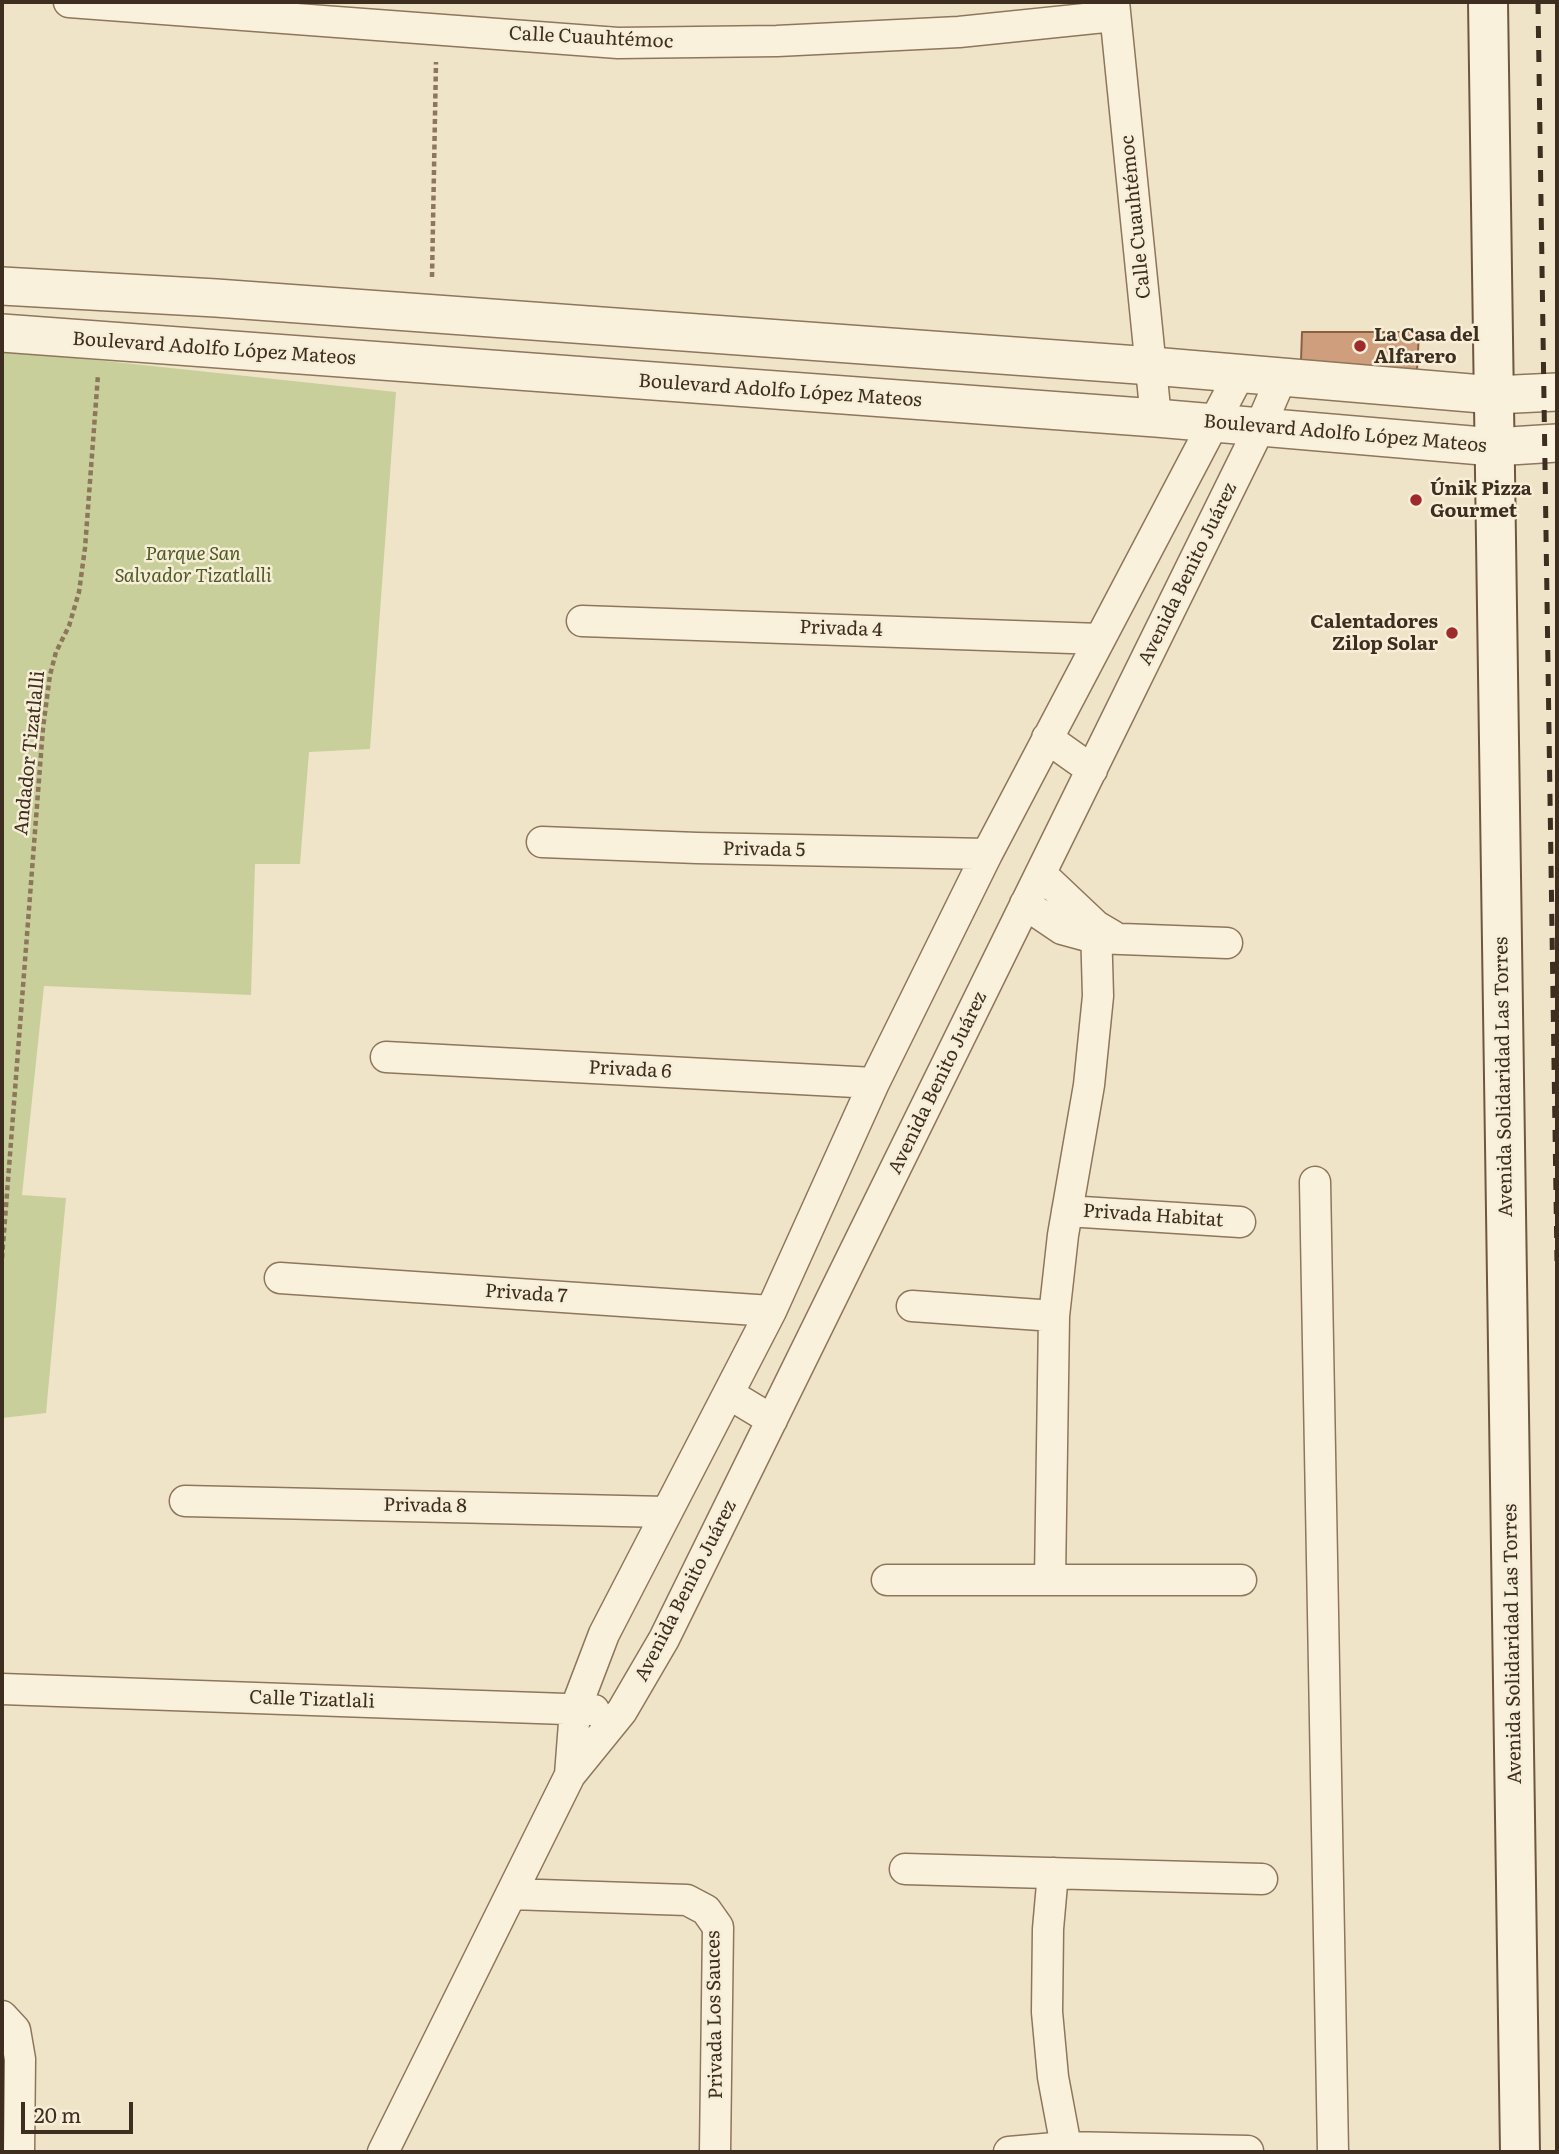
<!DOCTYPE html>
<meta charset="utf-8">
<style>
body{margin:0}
#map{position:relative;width:1559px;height:2154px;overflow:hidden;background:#f0e4c8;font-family:Literata,serif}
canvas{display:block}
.frame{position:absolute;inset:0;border:4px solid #3d2e20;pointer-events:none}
.scale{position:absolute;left:21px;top:2102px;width:112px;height:32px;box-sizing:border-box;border:4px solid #3d2e20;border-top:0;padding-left:9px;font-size:21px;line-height:24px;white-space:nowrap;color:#3d2e20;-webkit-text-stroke:5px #f7eed8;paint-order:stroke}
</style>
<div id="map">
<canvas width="1559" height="2154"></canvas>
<div class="frame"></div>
<div class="scale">20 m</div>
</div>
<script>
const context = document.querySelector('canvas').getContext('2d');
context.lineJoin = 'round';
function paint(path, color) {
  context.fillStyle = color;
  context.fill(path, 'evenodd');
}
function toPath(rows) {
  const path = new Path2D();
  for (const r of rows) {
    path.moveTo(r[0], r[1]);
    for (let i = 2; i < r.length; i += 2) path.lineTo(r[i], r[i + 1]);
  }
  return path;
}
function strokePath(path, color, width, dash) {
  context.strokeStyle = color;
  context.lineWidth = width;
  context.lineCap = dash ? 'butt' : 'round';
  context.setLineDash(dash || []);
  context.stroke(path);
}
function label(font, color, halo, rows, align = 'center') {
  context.font = font + ' Literata,serif';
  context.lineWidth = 5;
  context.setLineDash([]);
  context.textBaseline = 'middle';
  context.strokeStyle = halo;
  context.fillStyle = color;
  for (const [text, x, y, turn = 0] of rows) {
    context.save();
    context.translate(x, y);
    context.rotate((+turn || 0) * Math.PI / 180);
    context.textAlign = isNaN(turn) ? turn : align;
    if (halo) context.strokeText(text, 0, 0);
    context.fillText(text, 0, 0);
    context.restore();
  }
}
paint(toPath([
 [2,350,396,392,370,749,309,752,300,864,255,864,251,995,44,986,22,1195,66,1198,46,1413,2,1418]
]), '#c9cf9b');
const building = toPath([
 [1302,332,1419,332,1417,370,1301,361,1302,332]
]);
paint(building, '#cf9f7d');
strokePath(building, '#8d5f41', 2);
const minor = toPath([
 [69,2,618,43,777,41,959,32,1114,16],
 [1114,2,1156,418],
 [582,621,1100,639],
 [1047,738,1092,770],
 [542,842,697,848,987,854],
 [1041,874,1096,926,1113,936],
 [1025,904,1062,929,1095,938,1227,943],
 [386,1057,874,1083],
 [1315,1182,1333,2152],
 [1067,1211,1240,1222],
 [280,1278,771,1311],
 [912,1306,1054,1316],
 [729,1394,772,1420],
 [185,1501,666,1512],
 [1050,1579,1054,1316,1063,1235,1089,1085,1098,996,1096,926],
 [887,1580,1241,1580],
 [2,1689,594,1710],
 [570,1775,575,1710,604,1634,771,1311,874,1083,987,854,1240,373],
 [905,1869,1262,1879],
 [1053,1873,1048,1929,1047,2012,1053,2077,1067,2152],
 [511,1894,687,1900,706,1910,718,1927,715,2152],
 [2,2016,15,2030,20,2059,19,2152],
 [383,2152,570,1775,622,1711,664,1639,1260,427,1282,376],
 [1009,2152,1066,2147,1248,2151]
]);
const tertiary = toPath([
 [2,286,216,298,1152,366,1494,395,1557,392],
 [2,333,1156,418,1494,447,1557,443]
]);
const secondary = toPath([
 [1488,2,1520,2152]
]);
strokePath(minor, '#8d765c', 33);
strokePath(tertiary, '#8d765c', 40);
strokePath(secondary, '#6f573f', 42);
strokePath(toPath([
 [432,277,436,62],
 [2,1258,43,728,50,675,56,652,69,626,79,592,85,548,98,375]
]), '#8d765c', 4.5, [5, 3.5]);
strokePath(minor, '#faf1dc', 30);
strokePath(tertiary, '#faf1dc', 37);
strokePath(secondary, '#faf1dc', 38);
strokePath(toPath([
 [1538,2,1557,1261]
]), '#3d2e20', 5, [12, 12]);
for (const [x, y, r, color] of [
 [1360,346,7,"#9e2a2b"],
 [1416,500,7,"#9e2a2b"],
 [1452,633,7,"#9e2a2b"]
]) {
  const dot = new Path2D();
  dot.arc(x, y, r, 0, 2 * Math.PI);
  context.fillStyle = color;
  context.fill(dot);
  strokePath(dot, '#f7eed8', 2.5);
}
label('19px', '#3d2e20', '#f7eed8', [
 ["Calle Cuauhtémoc",591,38,3],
 ["Calle Cuauhtémoc",1136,217,-96],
 ["Boulevard Adolfo López Mateos",214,349,4],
 ["Boulevard Adolfo López Mateos",780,391,4],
 ["Boulevard Adolfo López Mateos",1345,434,5],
 ["Avenida Benito Juárez",1188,574,-64],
 ["Privada 4",841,629,2],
 ["Andador Tizatlalli",30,753,-84],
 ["Privada 5",764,850,1],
 ["Privada 6",630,1070,3],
 ["Avenida Solidaridad Las Torres",1504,1077,-91],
 ["Avenida Benito Juárez",938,1083,-64],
 ["Privada Habitat",1153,1216,4],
 ["Privada 7",526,1294,4],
 ["Privada 8",425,1506,1],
 ["Avenida Benito Juárez",686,1591,-63],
 ["Avenida Solidaridad Las Torres",1513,1644,-91],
 ["Calle Tizatlali",312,1700,2],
 ["Privada Los Sauces",715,2015,-91]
]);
label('bold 19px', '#3d2e20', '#f7eed8', [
 ["La Casa del",1374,335],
 ["Alfarero",1374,357],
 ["Únik Pizza",1430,489],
 ["Gourmet",1430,511],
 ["Calentadores",1438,622,"right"],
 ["Zilop Solar",1438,644,"right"]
], 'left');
label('italic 19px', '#4d5a26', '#f7eed8', [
 ["Parque San",193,554],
 ["Salvador Tizatlalli",193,576]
]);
</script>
